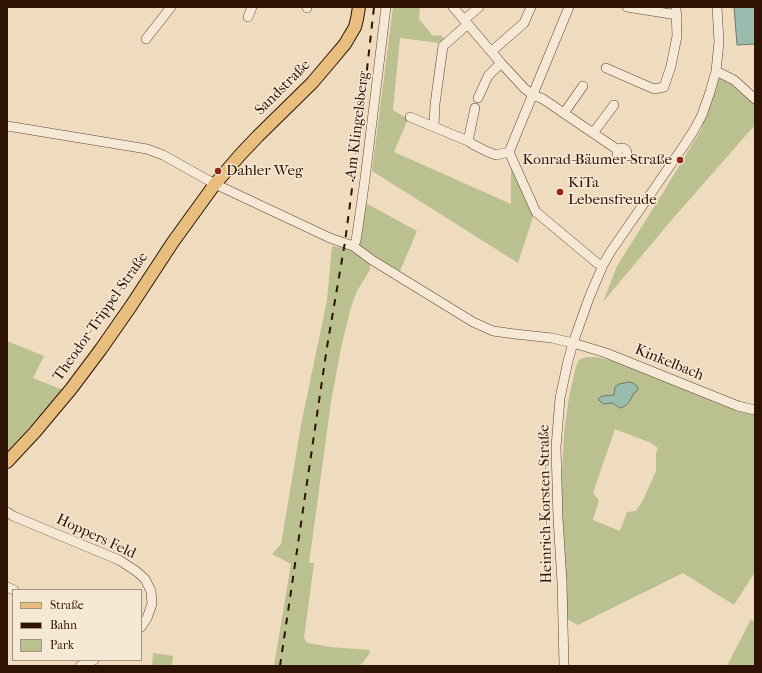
<!DOCTYPE html>
<meta charset="utf-8">
<style>
body{margin:0}
#map{position:relative;width:762px;height:673px;overflow:hidden;background:#efdcbe;font-family:"IM FELL French Canon",serif}
canvas{display:block}
.frame{position:absolute;inset:0;border:8px solid #2e1204;pointer-events:none}
.legend{position:absolute;left:12px;top:589px;width:130px;height:72px;box-sizing:border-box;background:#f5e8d5;border:1px solid #a59281;margin:0;padding:5px 7px;list-style:none;font-size:12px;color:#2e1204}
.legend li{display:flex;align-items:center;gap:8px;height:20px}
.legend b{width:20px;border:1px solid #a59281}
</style>
<div id="map">
<canvas width="762" height="673"></canvas>
<div class="frame"></div>
<ul class="legend">
<li><b style="height:5px;background:#e8be7f"></b>Straße</li>
<li><b style="height:5px;background:#2e1204"></b>Bahn</li>
<li><b style="height:11px;background:#bbc090"></b>Park</li>
</ul>
</div>
<script>
const context = document.querySelector('canvas').getContext('2d');
context.lineJoin = 'round';
function paint(path, color) {
  context.fillStyle = color;
  context.fill(path, 'evenodd');
}
function toPath(rows) {
  const path = new Path2D();
  for (const r of rows) {
    if (r.length === 3) {
      path.moveTo(r[0] + r[2], r[1]);
      path.arc(r[0], r[1], r[2], 0, 2 * Math.PI);
      continue;
    }
    path.moveTo(r[0], r[1]);
    for (let i = 2; i < r.length; i += 2) path.lineTo(r[i], r[i + 1]);
  }
  return path;
}
function strokePath(path, color, width, dash) {
  context.strokeStyle = color;
  context.lineWidth = width;
  context.lineCap = dash ? 'butt' : 'round';
  context.setLineDash(dash || []);
  context.stroke(path);
}
function label(font, color, halo, rows, align = 'center') {
  context.font = font + ' "IM FELL French Canon",serif';
  context.lineWidth = 3;
  context.setLineDash([]);
  context.textBaseline = 'middle';
  context.strokeStyle = halo;
  context.fillStyle = color;
  for (const [text, x, y, turn = 0] of rows) {
    context.save();
    context.translate(x, y);
    context.rotate((+turn || 0) * Math.PI / 180);
    context.textAlign = isNaN(turn) ? turn : align;
    if (halo) context.strokeText(text, 0, 0);
    context.fillText(text, 0, 0);
    context.restore();
  }
}
paint(toPath([
 [393,7,420,7,419,19,433,36,441,35,446,41,441,46,439,43,400,38,393,110,408,119,394,152,511,204,511,165,534,214,518,263,372,171],
 [720,69,755,101,755,125,669,223,603,302,617,266,659,199,701,130],
 [364,202,417,231,400,271,358,247],
 [332,246,353,249,370,262,370,270,357,291,351,307,341,348,331,402,309,563,314,563,304,638,307,643,331,647,369,650,370,653,360,666,274,666,291,564,272,554,281,544,301,425,327,300],
 [7,341,44,356,33,378,63,390,7,452],
 [586,357,596,357,623,363,737,400,755,405,755,572,734,605,683,573,578,625,567,619,561,523,562,473,564,432,569,397,576,366,579,360],
 [615,429,651,443,658,448,656,453,656,471,643,500,636,511,627,512,620,531,593,520,599,500,593,493],
 [751,619,755,622,755,666,727,666],
 [153,653,173,656,172,666,152,666]
]), '#bbc090');
const water = toPath([
 [734,7,755,7,755,44,737,45,734,7],
 [629,382,633,383,638,387,637,391,634,393,629,402,625,406,620,408,612,403,603,404,598,399,602,396,614,395,615,387,619,384,629,382]
]);
paint(water, '#9abcae');
strokePath(water, '#6f786a', 1);
const minor = toPath([
 [453,7,501,63,525,89,533,95,543,99,618,150],
 [569,7,509,152,536,212,597,263,603,265],
 [627,7,677,15],
 [307,8,307,7],
 [248,17,252,7],
 [464,20,479,7],
 [146,39,171,7],
 [492,51,524,23,531,7],
 [606,68,654,89,664,87,671,66,677,36,676,7],
 [716,71,734,80,755,99],
 [478,98,488,76,501,63],
 [564,113,583,86],
 [410,117,468,141,474,145,488,152,496,155,509,152],
 [7,126,147,149,163,155,215,184,330,238,353,246,372,260,473,322,493,331,515,334,552,338,573,343,606,353,738,406,755,410],
 [434,126,435,104,443,46,468,24],
 [593,133,614,105],
 [468,141,475,108],
 [622,153,5],
 [353,246,356,241,365,179,386,7],
 [7,512,13,516,119,560,136,571,145,579,151,591,152,604,147,618,141,627],
 [7,587,14,590],
 [80,666,94,660],
 [564,666,562,582,558,518,556,447,560,398,568,361,573,343,589,298,603,265,611,251,683,147,694,130,702,115,710,92,716,71,719,42,717,7]
]);
const major = toPath([
 [7,462,35,432,71,389,101,349,131,306,173,242,215,184,240,155,258,136,312,83,329,63,345,44,355,27,357,19,359,7]
]);
strokePath(minor, '#5e4432', 10);
strokePath(major, '#2e1204', 14);
strokePath(minor, '#f5e8d5', 9);
strokePath(major, '#e8be7f', 12);
strokePath(toPath([
 [280,666,327,347,345,242,363,105,374,7]
]), '#2e1204', 2, [7, 7]);
for (const [x, y, r, color] of [
 [680,160,4,"#8f2418"],
 [218,171,4,"#8f2418"],
 [560,192,4,"#8f2418"]
]) {
  const dot = new Path2D();
  dot.arc(x, y, r, 0, 2 * Math.PI);
  context.fillStyle = color;
  context.fill(dot);
  strokePath(dot, '#f5e8d5', 1.5);
}
label('15px', '#2e1204', '#f5e8d5', [
 ["Sandstraße",283,88,-45],
 ["Am Klingelsberg",358,125,-83],
 ["Theodor-Trippel-Straße",101,317,-55],
 ["Kinkelbach",669,363,22],
 ["Heinrich-Korsten-Straße",546,504,-91],
 ["Hoppers Feld",96,537,25]
]);
label('15px', '#2e1204', '#f5e8d5', [
 ["Konrad-Bäumer-Straße",672,160,"right"],
 ["Dahler Weg",226,171],
 ["KiTa",568,183],
 ["Lebensfreude",568,200]
], 'left');
</script>
